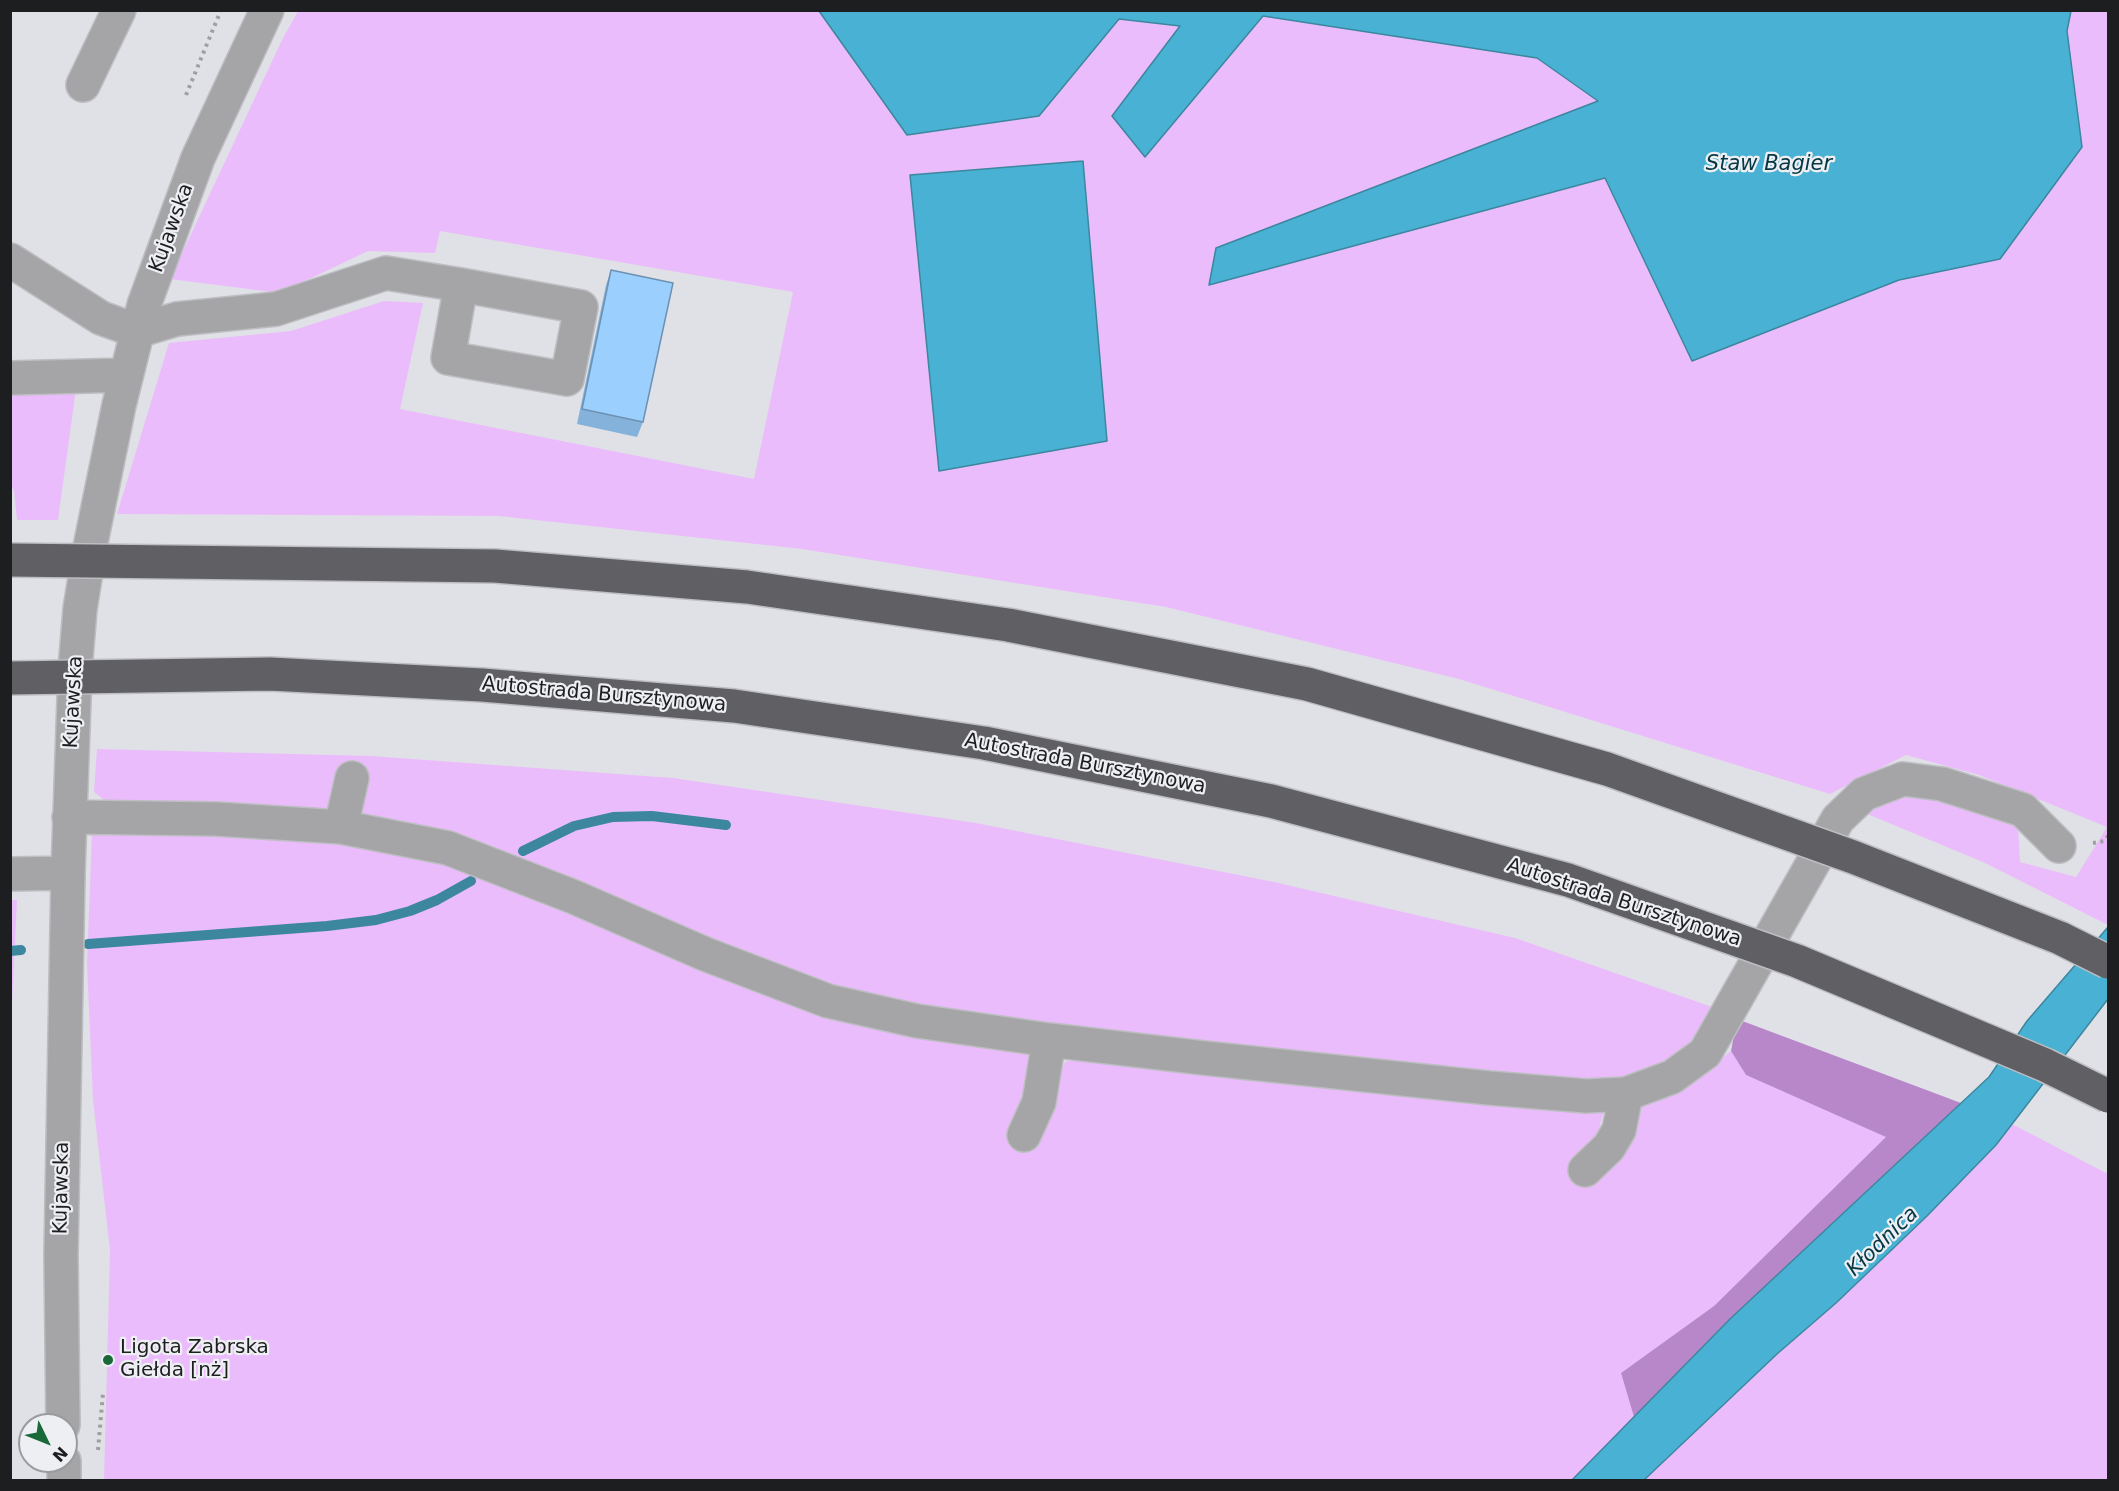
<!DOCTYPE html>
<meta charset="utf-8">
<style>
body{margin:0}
#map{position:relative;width:2119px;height:1491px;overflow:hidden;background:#e0e1e6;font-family:"DejaVu Sans",sans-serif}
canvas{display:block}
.frame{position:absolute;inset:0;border:12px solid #1d1e20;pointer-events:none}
.north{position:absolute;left:18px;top:1413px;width:60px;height:60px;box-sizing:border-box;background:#edeff3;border:2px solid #9a9b9f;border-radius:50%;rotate:133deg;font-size:16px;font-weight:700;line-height:24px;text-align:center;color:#1d1e20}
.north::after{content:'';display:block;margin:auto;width:21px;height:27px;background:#186838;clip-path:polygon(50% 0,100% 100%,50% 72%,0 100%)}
</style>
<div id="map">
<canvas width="2119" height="1491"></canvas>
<div class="frame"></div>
<div class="north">N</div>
</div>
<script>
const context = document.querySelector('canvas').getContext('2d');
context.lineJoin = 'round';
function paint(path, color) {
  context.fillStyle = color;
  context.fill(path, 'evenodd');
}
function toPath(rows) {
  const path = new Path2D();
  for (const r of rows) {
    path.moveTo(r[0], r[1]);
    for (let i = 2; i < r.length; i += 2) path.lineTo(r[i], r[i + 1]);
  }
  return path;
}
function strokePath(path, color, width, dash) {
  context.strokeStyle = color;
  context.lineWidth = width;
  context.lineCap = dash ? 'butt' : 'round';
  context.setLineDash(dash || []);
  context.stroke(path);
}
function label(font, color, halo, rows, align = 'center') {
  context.font = font + ' "DejaVu Sans",sans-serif';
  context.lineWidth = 4.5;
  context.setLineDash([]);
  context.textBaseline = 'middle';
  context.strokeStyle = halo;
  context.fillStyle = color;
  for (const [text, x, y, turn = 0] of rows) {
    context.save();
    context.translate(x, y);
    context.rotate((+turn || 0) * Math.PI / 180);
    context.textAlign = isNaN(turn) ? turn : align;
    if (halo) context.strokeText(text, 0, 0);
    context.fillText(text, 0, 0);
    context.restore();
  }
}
paint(toPath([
 [298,11,819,11,908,135,1039,116,1119,19,1180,26,1112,116,1145,157,1262,16,1537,58,1598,101,1217,248,1209,285,1605,178,1692,361,1899,280,2000,259,2067,31,2071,11,2108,11,2108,925,1983,862,1860,811,1913,790,2018,827,2020,862,2076,877,2107,827,1979,775,1906,755,1830,794,1459,679,1166,607,802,549,499,516,117,514,169,343,291,331,384,301,423,303,400,409,754,479,793,292,440,231,435,253,368,251,280,293,170,279,282,40],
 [1083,161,1106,441,939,471,910,175],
 [76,389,58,520,17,520,14,491,11,485,10,391],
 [97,749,371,756,673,778,976,823,1274,882,1515,938,1715,1008,1693,1046,1642,1075,1582,1086,999,1022,850,997,737,953,268,808,104,800,94,792],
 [92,833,285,835,383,848,466,871,1030,1050,1054,1085,1065,1062,1088,1056,1605,1106,1598,1133,1642,1098,1697,1077,1731,1051,1746,1075,1887,1137,1714,1306,1621,1373,1634,1417,1572,1480,104,1480,110,1251,93,1100,87,964],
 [10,900,17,900,11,1026,10,1026],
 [2012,1124,2108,1174,2108,1480,1644,1480,1777,1354,1836,1303,1927,1216,1996,1145]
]), '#ebbcfc');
paint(toPath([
 [1737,1019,1961,1103,1730,1319,1634,1417,1621,1373,1714,1306,1886,1137,1746,1075,1731,1051],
 [10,1026,11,1026,11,1480,10,1480]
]), '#b787c9');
const water = toPath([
 [819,11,2071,11,2067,31,2082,147,2000,259,1899,280,1692,361,1605,178,1209,285,1216,248,1598,101,1537,58,1263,16,1145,157,1112,116,1180,26,1119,19,1039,116,907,135,819,11],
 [1083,161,1107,441,939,471,910,175,1083,161],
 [2108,927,2108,999,1996,1145,1927,1216,1836,1303,1777,1354,1644,1480,1572,1480,1730,1319,1989,1077,2027,1021,2108,927]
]);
paint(water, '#49b2d4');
strokePath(water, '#3c869e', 1.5);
strokePath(toPath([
 [523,851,574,826,613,817,652,816,726,825],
 [88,944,327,926,376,920,410,911,437,900,471,881],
 [10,951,21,950]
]), '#3c869e', 10);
const minor = toPath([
 [83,85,119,10],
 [10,260,101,318,137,331,177,319,276,309,386,273,461,285,581,307,567,379,448,358,461,285],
 [10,378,126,375],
 [69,817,216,819,341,827,448,848,574,897,705,954,828,1001,917,1021,1049,1040,1204,1058,1489,1088,1586,1096,1626,1094,1672,1077,1705,1053,1838,819,1864,794,1903,779,1942,784,2023,810,2059,846],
 [341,827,352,778],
 [10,874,68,873],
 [1024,1135,1039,1102,1049,1040],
 [1585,1170,1609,1147,1619,1130,1626,1094],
 [63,1425,61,1255,68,873,75,670,80,609,90,547,119,405,144,305,198,158,267,10],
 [64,1461,64,1480]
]);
strokePath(minor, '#bdbec2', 36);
strokePath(toPath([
 [186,95,221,10],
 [2093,843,2104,841,2108,836],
 [27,1430,28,1456],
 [98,1450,103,1393]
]), '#9e9fa3', 4, [3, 4.5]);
strokePath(minor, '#a5a4a7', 33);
const highwayBridge = toPath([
 [10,560,495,566,747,587,1008,625,1307,684,1607,769,1853,857,2060,938,2108,962],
 [10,678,270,674,482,685,734,706,984,743,1271,801,1568,880,1797,961,2045,1065,2108,1096]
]);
strokePath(highwayBridge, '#bdbec2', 36, []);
strokePath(highwayBridge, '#606064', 33);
paint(toPath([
 [611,270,643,422,637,437,577,424,606,285]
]), '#84b2da');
const building = toPath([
 [611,270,673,283,643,422,582,409,611,270]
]);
paint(building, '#9acffe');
strokePath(building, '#6c91b2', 1.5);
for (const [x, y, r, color] of [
 [108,1360,6,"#186838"]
]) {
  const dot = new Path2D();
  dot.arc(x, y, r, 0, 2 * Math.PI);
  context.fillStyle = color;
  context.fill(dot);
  strokePath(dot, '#edeff3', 2);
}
label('20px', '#1d1e20', '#edeff3', [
 ["Kujawska",172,228,-70],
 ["Autostrada Bursztynowa",604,695,5],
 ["Kujawska",74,702,-87],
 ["Autostrada Bursztynowa",1085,764,11],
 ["Autostrada Bursztynowa",1624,903,18],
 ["Kujawska",62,1188,-89]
]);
label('20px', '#1d1e20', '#edeff3', [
 ["Ligota Zabrska",120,1348],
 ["Giełda [nż]",120,1371]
], 'left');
label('italic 21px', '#053745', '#edeff3', [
 ["Staw Bagier",1769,165],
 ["Kłodnica",1883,1242,-44]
]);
</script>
